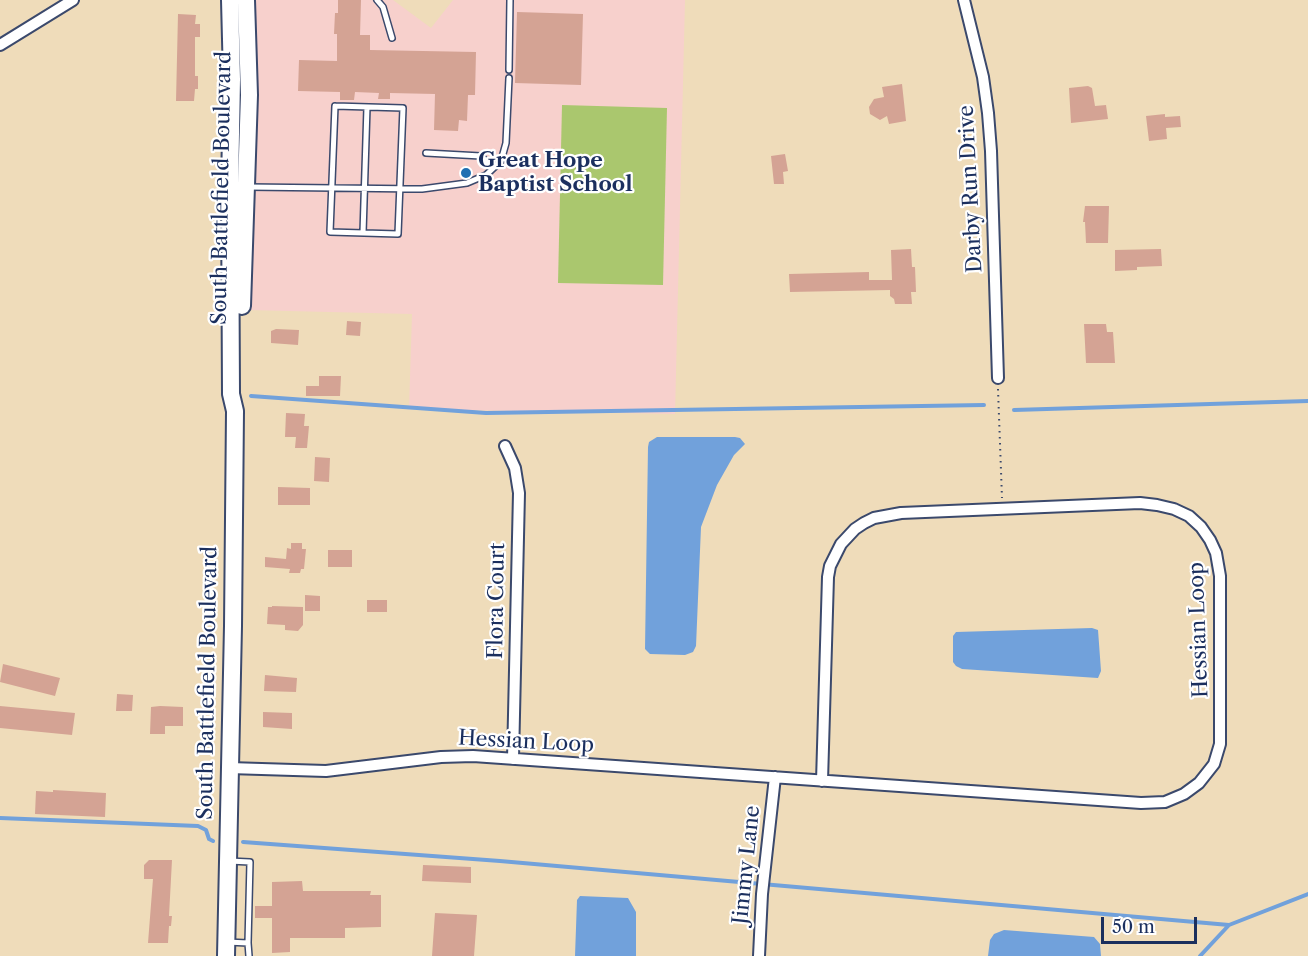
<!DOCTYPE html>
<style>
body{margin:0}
#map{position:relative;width:1308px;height:956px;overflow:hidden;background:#efdcba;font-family:"Libre Caslon Text",serif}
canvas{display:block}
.scale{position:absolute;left:1101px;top:917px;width:96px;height:27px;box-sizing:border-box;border:3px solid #1b2f5e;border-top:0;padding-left:8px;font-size:18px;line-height:21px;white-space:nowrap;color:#1b2f5e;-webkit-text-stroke:4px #fff;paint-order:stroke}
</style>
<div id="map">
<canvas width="1308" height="956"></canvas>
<div class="scale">50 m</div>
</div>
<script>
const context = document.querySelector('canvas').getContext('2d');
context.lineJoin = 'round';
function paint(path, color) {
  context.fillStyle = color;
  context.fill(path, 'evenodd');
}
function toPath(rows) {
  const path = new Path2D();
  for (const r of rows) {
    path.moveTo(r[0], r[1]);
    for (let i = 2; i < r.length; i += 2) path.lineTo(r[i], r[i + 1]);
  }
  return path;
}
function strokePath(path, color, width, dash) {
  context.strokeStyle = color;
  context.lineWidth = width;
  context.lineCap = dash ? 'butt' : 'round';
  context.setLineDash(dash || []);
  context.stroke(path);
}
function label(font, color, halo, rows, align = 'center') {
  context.font = font + ' "Libre Caslon Text",serif';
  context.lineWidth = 4.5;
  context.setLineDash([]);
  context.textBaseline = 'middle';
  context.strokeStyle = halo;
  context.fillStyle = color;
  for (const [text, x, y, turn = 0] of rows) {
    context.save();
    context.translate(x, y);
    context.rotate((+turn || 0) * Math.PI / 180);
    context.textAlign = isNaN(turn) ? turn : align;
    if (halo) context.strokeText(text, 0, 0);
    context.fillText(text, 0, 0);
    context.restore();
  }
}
paint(toPath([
 [253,0,393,0,431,28,453,0,685,0,675,414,409,409,412,314,247,310]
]), '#f7d0cc');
paint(toPath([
 [562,105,667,108,663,285,558,283]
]), '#aac76e');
paint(toPath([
 [657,437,735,437,740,438,745,444,734,455,717,485,701,527,696,646,693,652,685,655,650,654,645,649,648,447,649,442],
 [1092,628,1098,630,1101,671,1098,678,962,669,956,666,953,662,953,636,956,632],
 [580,896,628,898,636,912,636,956,575,956,577,900],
 [1004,930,1094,937,1100,944,1101,956,988,956,990,940,994,934]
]), '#71a1db');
strokePath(toPath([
 [251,396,486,413,984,405],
 [1014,410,1308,401],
 [0,818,198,826,206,830,209,839,213,841],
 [243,842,500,861,1229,925],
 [1200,956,1229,925,1308,894]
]), '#71a1db', 4);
paint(toPath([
 [338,0,361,0,360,35,370,35,370,50,476,52,475,95,468,95,467,121,459,120,458,131,434,130,435,94,390,93,390,99,378,99,379,93,355,92,354,100,340,100,340,92,298,91,299,60,337,61,337,34,334,34,335,13,338,13],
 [517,12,583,14,581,85,515,83],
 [178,14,196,15,195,24,200,24,200,37,195,37,195,76,198,76,198,89,195,89,194,101,176,101],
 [902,84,906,121,889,124,887,116,880,120,870,114,869,107,874,99,884,97,882,87],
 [1088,86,1092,88,1095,106,1106,105,1108,119,1071,123,1069,88],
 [1165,114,1165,117,1180,116,1181,127,1166,128,1167,139,1149,141,1146,116],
 [785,154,788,171,783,172,784,184,774,184,771,156],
 [1085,206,1109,206,1108,243,1086,243,1085,222,1083,222],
 [911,249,912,267,915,267,916,292,911,292,912,304,895,304,894,299,890,296,890,290,790,292,789,274,869,272,869,280,892,280,891,250],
 [1161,249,1162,266,1137,267,1137,270,1115,271,1115,250],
 [347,321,361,322,360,336,346,335],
 [1084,324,1106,324,1107,332,1113,332,1115,363,1086,363],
 [276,329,299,330,298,345,271,343,271,331],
 [319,376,341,376,340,396,306,396,306,386,319,386],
 [286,413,305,414,304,426,309,426,307,448,295,448,296,437,285,437],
 [315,457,330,458,329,482,314,481],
 [278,487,310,488,310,505,278,505],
 [291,543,302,543,302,549,306,549,304,569,301,569,300,573,289,573,290,569,265,567,265,557,286,559,287,548,291,549],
 [328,550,352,550,352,567,328,567],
 [305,595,320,596,320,611,305,611],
 [367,600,387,600,387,612,367,612],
 [272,606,303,607,303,625,298,631,285,630,285,625,267,624,268,607,272,607],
 [3,664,60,678,55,696,0,682],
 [265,675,297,678,296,692,264,691],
 [117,694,133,695,132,711,116,711],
 [0,706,75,713,72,735,0,728],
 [160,706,183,707,183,726,165,726,165,734,150,734,151,707],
 [263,712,292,713,292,729,263,727],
 [53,790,106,793,105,817,35,814,36,791,53,792],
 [149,860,172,860,169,916,172,916,171,926,169,926,168,943,148,943,153,879,144,879,144,865],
 [423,865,471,867,471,883,422,881],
 [302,881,303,891,371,891,370,895,381,895,381,927,345,928,345,938,290,938,290,952,272,953,272,918,255,918,255,906,272,906,272,882],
 [435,913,477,915,474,956,432,956]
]), '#d4a394');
const service = toPath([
 [377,0,383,7,392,38],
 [509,70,510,0],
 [335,106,403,108,398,234,330,232,335,106],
 [426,153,481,156,493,168],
 [248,187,422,189,467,183,486,175,501,161,506,143,509,78],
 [363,233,367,107],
 [227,942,248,943,250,862,229,861],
 [248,943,249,956]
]);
const minor = toPath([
 [964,0,983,77,988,113,991,151,998,378],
 [0,45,73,0],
 [505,446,515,468,519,493,513,759],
 [229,768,326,771,441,757,473,756,1141,803,1165,802,1184,794,1199,783,1214,764,1220,744,1220,576,1216,553,1210,540,1201,527,1189,516,1174,509,1157,505,1140,503,901,513,874,518,864,523,855,529,841,544,830,566,828,577,822,781],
 [759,956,762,894,775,777]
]);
const primary = toPath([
 [242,306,249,95,246,0],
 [226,956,233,626,235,411,231,394,230,187,232,79,230,0]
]);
strokePath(service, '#3b496c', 8);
strokePath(minor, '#3b496c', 14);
strokePath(primary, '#3b496c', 20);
strokePath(toPath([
 [998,389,1002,498]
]), '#3b496c', 2, [1.5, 4.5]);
strokePath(service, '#fff', 5);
strokePath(minor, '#fff', 10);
strokePath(primary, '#fff', 16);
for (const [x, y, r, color] of [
 [466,173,6,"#1f6fb2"]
]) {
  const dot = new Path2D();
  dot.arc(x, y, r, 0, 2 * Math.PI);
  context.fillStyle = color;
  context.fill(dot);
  strokePath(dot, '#fff', 2);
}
label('bold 21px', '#1b2f5e', '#fff', [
 ["Great Hope",478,161],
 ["Baptist School",478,185]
], 'left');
label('21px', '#1b2f5e', '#fff', [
 ["South Battlefield Boulevard",222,188,-89],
 ["Darby Run Drive",971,189,-93],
 ["Flora Court",497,601,-89],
 ["Hessian Loop",1199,630,-92],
 ["South Battlefield Boulevard",208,683,-89],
 ["Hessian Loop",526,742,3],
 ["Jimmy Lane",747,865,-84]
]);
</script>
